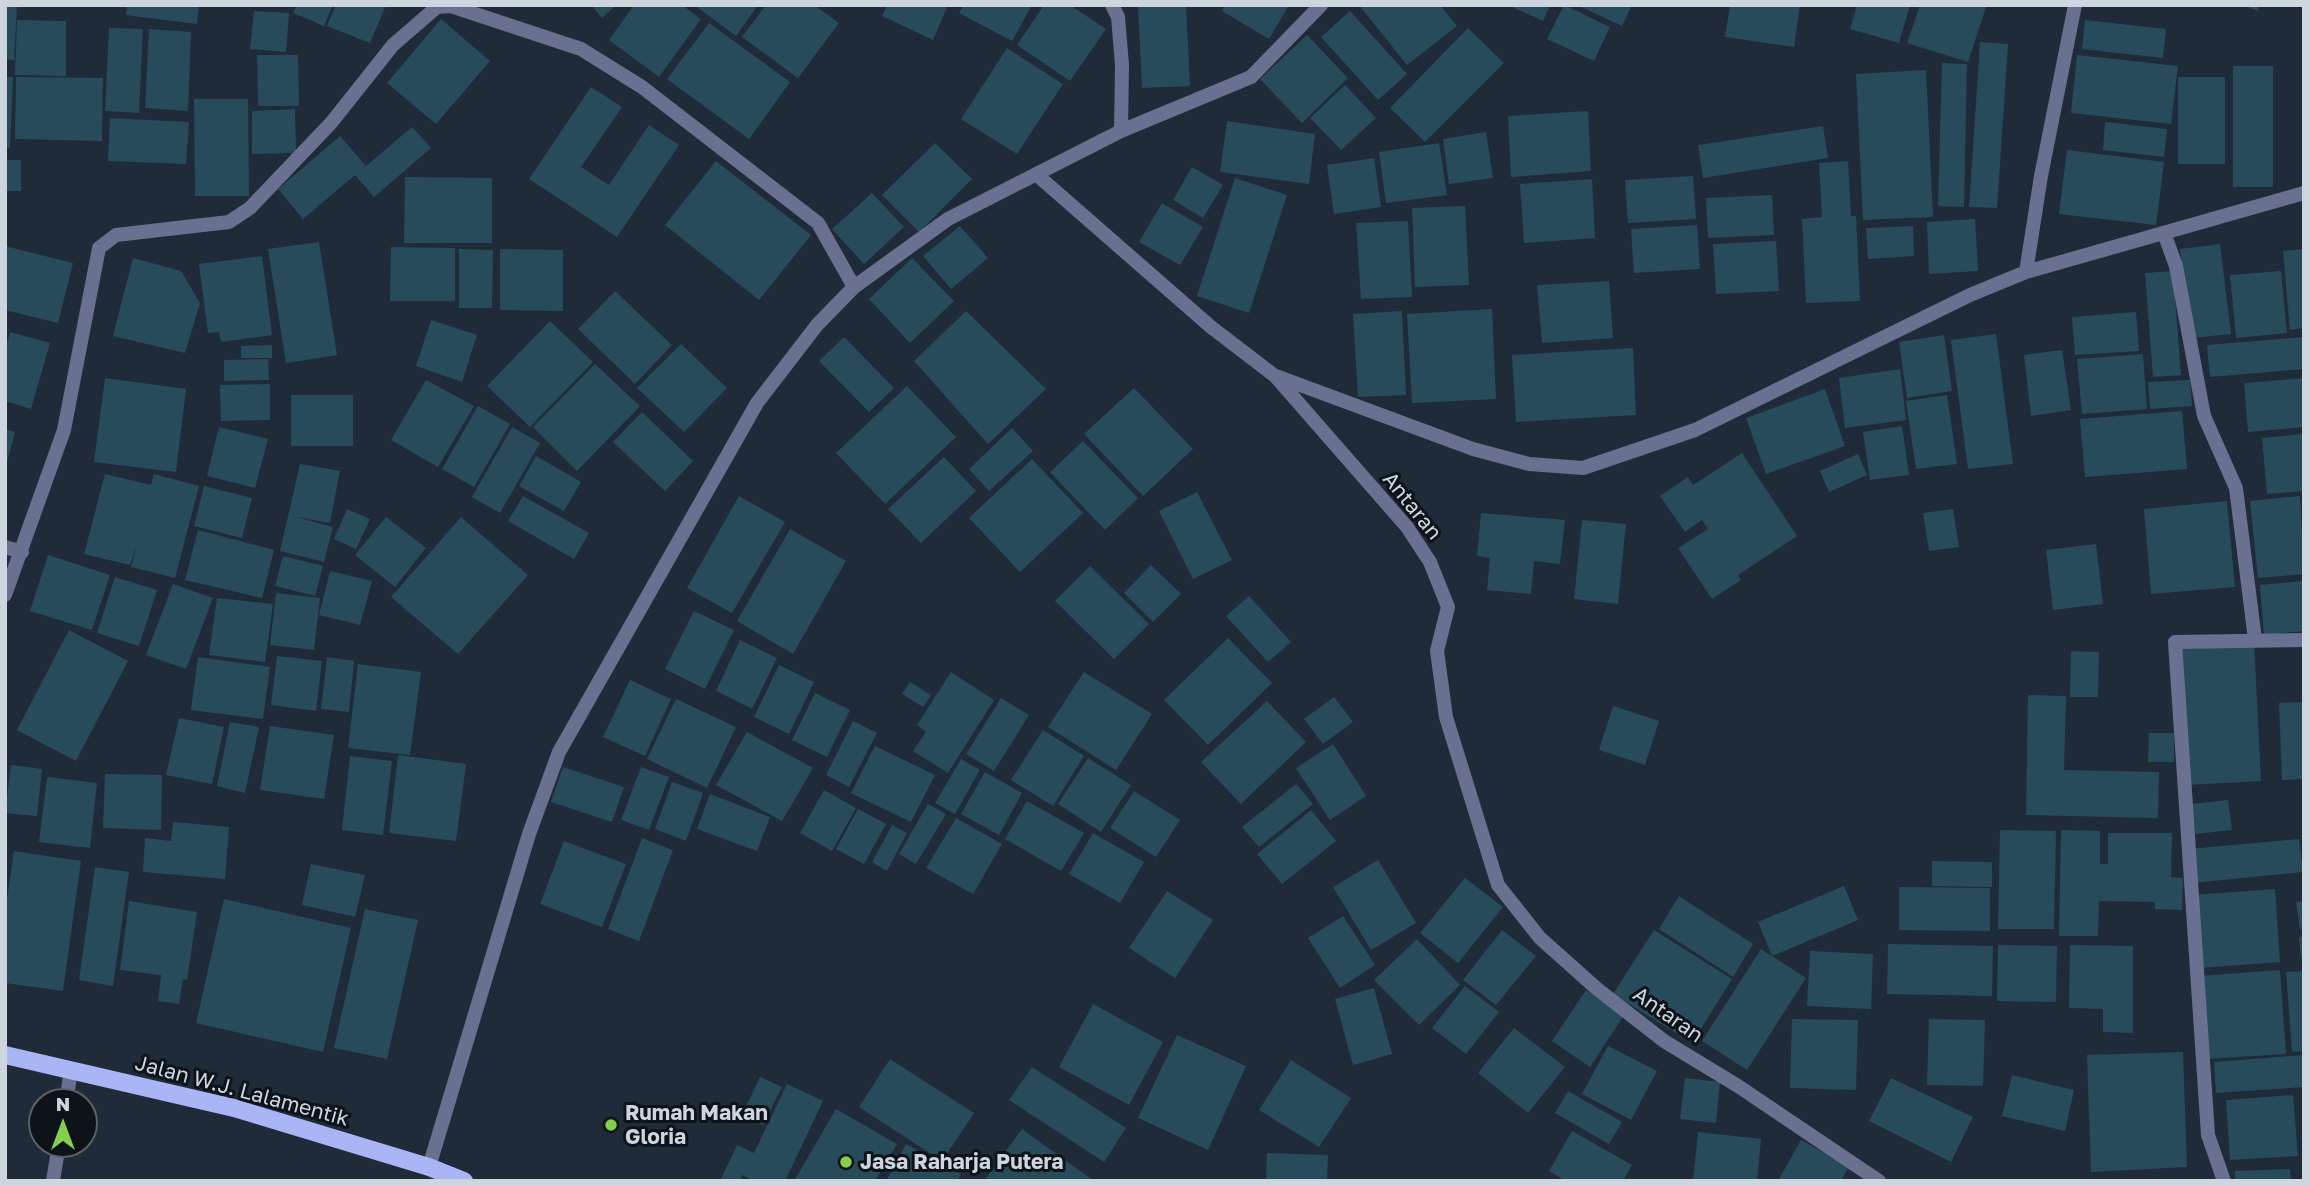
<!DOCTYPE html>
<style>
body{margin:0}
#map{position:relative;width:2309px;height:1186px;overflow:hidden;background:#1f2b39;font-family:"Golos Text",sans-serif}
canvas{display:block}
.frame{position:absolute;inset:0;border:7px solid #cdd5de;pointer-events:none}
.north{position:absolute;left:28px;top:1088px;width:70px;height:70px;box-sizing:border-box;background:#0e1319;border:2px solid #5a6168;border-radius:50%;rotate:0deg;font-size:19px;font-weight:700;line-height:28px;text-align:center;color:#cdd5de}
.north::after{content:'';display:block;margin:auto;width:24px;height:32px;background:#86cf4c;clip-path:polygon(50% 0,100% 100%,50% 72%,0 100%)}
</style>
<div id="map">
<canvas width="2309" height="1186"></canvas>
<div class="frame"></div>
<div class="north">N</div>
</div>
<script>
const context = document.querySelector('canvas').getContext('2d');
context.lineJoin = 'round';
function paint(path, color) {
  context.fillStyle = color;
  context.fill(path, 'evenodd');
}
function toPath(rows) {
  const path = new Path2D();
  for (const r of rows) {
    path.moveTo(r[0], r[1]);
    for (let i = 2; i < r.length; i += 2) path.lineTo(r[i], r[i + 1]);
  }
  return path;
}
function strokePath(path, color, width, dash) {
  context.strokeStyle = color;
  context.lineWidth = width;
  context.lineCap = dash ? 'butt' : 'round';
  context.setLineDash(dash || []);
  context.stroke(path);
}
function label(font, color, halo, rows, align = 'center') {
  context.font = font + ' "Golos Text",sans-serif';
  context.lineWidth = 6;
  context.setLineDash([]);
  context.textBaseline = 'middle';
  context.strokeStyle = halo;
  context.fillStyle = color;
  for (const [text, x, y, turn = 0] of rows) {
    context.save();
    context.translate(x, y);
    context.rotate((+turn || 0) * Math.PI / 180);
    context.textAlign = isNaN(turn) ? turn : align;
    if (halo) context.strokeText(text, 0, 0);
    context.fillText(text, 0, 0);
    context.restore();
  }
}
paint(toPath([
 [5,5,17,5,14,60,5,59],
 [127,5,199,5,197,24,126,15],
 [297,5,333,5,324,26,293,13],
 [336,5,386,5,370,43,327,26],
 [591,5,616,5,602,18],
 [634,5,682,5,701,19,659,77,609,40],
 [694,5,758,5,736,36],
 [766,5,814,5,839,23,798,78,742,37],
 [887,5,948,5,933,40,882,16],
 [964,5,1032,5,1012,41,959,13],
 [1044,5,1070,5,1106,29,1070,81,1017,45],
 [1138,5,1186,5,1190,86,1142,88],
 [1225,5,1289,5,1269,39,1222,11],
 [1359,5,1440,5,1457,26,1407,65],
 [1508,5,1550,5,1543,21],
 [1564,5,1610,27,1594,61,1547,39],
 [1577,5,1632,5,1622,26],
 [1730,5,1800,5,1794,47,1725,37],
 [1857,5,1910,5,1899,43,1850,29],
 [1920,5,1986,7,1968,62,1907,43],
 [2243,5,2259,5,2258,11],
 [254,11,289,13,286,52,250,49],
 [1350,11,1407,74,1378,100,1321,37],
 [441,19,490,61,436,124,387,83],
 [17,20,66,21,66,76,15,75],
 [2085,20,2166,29,2163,58,2082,49],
 [709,23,790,82,749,139,667,79],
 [109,28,143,29,139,113,105,111],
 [1468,28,1504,63,1425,142,1390,108],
 [149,29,191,32,188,111,145,108],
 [1307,35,1348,78,1302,123,1260,79],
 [1980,42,2008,44,1997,208,1969,207],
 [1007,48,1063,84,1017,154,961,119],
 [257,55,298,55,299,106,258,106],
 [2077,55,2178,66,2171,124,2071,113],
 [1942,63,1967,64,1964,207,1938,206],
 [2233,66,2273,66,2273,187,2233,187],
 [1926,70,1933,217,1863,220,1856,74],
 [5,77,13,77,10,148,5,147],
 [16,77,103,78,102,141,15,139],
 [2178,77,2225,77,2225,164,2178,164],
 [1345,85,1376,118,1341,150,1310,118],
 [591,87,622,107,581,167,609,185,649,125,679,145,617,237,529,179],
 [194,99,248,99,249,196,195,196],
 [295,109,296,153,252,154,252,111],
 [1588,111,1591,171,1511,177,1508,116],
 [110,118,189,122,186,164,108,161],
 [1227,121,1315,134,1309,184,1220,172],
 [2105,122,2167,129,2164,157,2103,150],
 [1823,126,1828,158,1703,178,1698,145],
 [412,127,431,148,374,197,355,175,303,219,278,189,340,136,366,166],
 [1486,132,1493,178,1449,184,1443,139],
 [935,143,972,179,919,232,882,195],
 [1439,143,1447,195,1386,203,1379,152],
 [2067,150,2164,162,2156,225,2059,214],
 [1374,158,1381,207,1334,214,1327,165],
 [5,160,21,160,21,191,5,191],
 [716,161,811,235,759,300,665,225],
 [1848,161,1851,216,1856,216,1860,301,1806,303,1802,219,1822,217,1819,163],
 [1192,167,1223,185,1203,218,1173,200],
 [1693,176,1696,219,1628,223,1625,180],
 [405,177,492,178,492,243,404,243],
 [1235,178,1287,195,1249,313,1197,296],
 [1592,179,1595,238,1524,243,1520,184],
 [872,193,904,227,864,264,832,229],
 [1772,195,1774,235,1708,238,1706,198],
 [1162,203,1203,227,1180,265,1139,242],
 [1465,206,1469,285,1415,287,1412,208],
 [1975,219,1978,271,1929,274,1927,222],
 [1408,221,1412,297,1361,299,1356,223],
 [1697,225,1700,269,1634,273,1631,229],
 [960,226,988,258,951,289,923,256],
 [1913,226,1914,256,1868,259,1866,228],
 [1776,241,1779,291,1716,294,1713,244],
 [319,242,337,355,286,363,268,249],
 [2220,244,2231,334,2191,338,2180,249],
 [5,246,73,263,58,323,5,310],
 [391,247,455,248,455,301,390,301],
 [459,249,493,250,492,308,459,308],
 [500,249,563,250,563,311,500,310],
 [2304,249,2304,328,2290,330,2283,251],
 [262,256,272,335,221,342,219,332,208,333,199,264],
 [133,258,181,271,200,303,185,353,113,336],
 [912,258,954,301,910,343,869,299],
 [2173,271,2181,375,2153,377,2145,273],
 [2281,271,2287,333,2236,338,2230,275],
 [1609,281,1613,338,1542,343,1537,285],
 [615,291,672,345,635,384,578,329],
 [1492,309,1496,399,1412,403,1407,314],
 [966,311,1046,389,988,444,914,361],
 [1402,311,1406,395,1358,397,1353,314],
 [2136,312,2139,351,2075,355,2072,317],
 [431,320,477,335,462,382,416,366],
 [550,321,593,362,530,427,487,386],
 [10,332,50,343,31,409,5,401,5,351],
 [1996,334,2013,464,1968,469,1951,340],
 [1944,335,1952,391,1907,398,1899,342],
 [844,337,894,388,869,412,819,361],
 [2304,337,2304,369,2210,377,2207,345],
 [681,344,727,388,684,432,637,388],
 [272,345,272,358,241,358,241,346],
 [1633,348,1636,415,1516,422,1512,355],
 [2062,350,2071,410,2031,416,2024,355],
 [2143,354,2147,409,2082,414,2077,359],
 [268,359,269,380,224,381,224,360],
 [595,364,640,406,577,471,533,427],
 [1900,369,1906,420,1845,428,1839,378],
 [105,378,186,389,176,472,94,462],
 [2304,378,2304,427,2248,432,2244,383],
 [426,380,474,406,438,467,391,440],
 [2190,380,2192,406,2150,409,2148,382],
 [270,384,270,420,221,421,220,385],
 [907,386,956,437,885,504,836,453],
 [1134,388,1193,449,1143,496,1084,434],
 [1825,389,1845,446,1766,474,1746,418],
 [291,395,353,395,353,446,291,446],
 [1947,395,1957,464,1916,469,1906,401],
 [478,406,510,424,474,487,442,469],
 [2182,411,2187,469,2085,477,2080,419],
 [642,412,693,461,665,491,613,442],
 [1902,426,1909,475,1870,480,1863,432],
 [219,427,268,439,255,488,207,476],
 [512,427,540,443,500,513,472,497],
 [1012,428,1033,451,989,491,969,469],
 [5,429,15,432,6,466,5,465],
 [2302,434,2304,491,2267,494,2262,438],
 [1083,441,1138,498,1105,530,1050,472],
 [1742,453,1797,536,1738,575,1741,580,1712,599,1678,548,1708,529,1702,520,1685,532,1660,496,1688,477,1693,485],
 [1858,454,1867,475,1829,492,1820,471],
 [536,456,581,482,564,511,519,486],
 [944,457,976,491,921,543,888,509],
 [1032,459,1083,513,1020,572,969,518],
 [300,464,340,471,330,523,296,517,333,527,324,562,280,551],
 [105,474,151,485,154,474,199,486,175,578,131,567,137,545,130,565,84,554],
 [204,486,252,498,242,538,194,526],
 [1197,492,1232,560,1193,579,1159,511],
 [523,496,589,533,574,559,508,521],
 [739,496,785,522,732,613,687,588],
 [2300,496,2304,574,2258,578,2250,501],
 [2227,501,2235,587,2151,594,2144,509],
 [347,509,370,519,356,549,334,539],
 [1953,509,1959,547,1929,551,1923,513],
 [1481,513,1565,520,1560,564,1534,561,1531,594,1487,590,1490,558,1477,556],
 [386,517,426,548,395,587,355,555],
 [461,517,528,575,458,654,391,597],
 [1582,520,1626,524,1618,604,1574,599],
 [790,529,846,561,793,654,737,621],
 [198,530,274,550,262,598,185,580],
 [2096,544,2103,604,2053,610,2046,550],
 [48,555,110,575,92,630,30,611],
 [283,556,323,566,315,596,275,586],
 [1151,565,1181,594,1153,622,1124,593],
 [1090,566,1149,624,1114,659,1055,601],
 [330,571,372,581,360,625,319,615],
 [115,577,157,590,139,646,97,633],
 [2303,581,2304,631,2264,635,2260,585],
 [173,584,213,598,186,669,146,655],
 [276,593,320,598,314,650,270,645],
 [1249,596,1291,642,1268,662,1226,616],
 [217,598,273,604,265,662,209,655],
 [694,611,734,630,705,689,665,669],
 [69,630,128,661,76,761,17,730],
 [1228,638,1272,683,1208,745,1164,700],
 [740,640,777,658,752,709,716,691],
 [2254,643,2261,781,2188,785,2181,648],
 [2071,651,2099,652,2098,697,2070,697],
 [277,656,322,661,316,711,271,705],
 [198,657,270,667,263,719,191,710],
 [327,657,354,661,349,712,321,709],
 [358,664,421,672,410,755,348,748],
 [779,665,814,682,789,734,754,717],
 [951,672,994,700,948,773,913,751,926,732,917,725],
 [1084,672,1152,714,1116,770,1048,727],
 [630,680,671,699,645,756,603,737],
 [910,682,931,695,923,707,902,694],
 [815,693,850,710,827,757,792,740],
 [2028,695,2066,696,2064,770,2159,772,2158,818,2026,815],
 [1334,697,1353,722,1323,744,1304,719],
 [1001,698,1029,715,994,771,966,754],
 [676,699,736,727,707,788,647,759],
 [1267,701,1306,742,1241,804,1201,762],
 [2304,702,2304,779,2282,780,2279,703],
 [1613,706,1659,721,1645,765,1599,750],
 [179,718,224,727,212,784,166,775],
 [853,721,877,733,849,787,826,775],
 [230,722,259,727,245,793,217,786],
 [270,726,334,735,324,799,260,790],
 [1043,730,1084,756,1053,806,1011,780],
 [747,732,813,768,782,821,716,785],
 [2149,733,2174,733,2174,762,2148,762],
 [1333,744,1366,796,1330,820,1296,768],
 [875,746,935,775,911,822,851,793],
 [398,755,466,764,456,841,389,833],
 [350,756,392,761,383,835,342,830],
 [1088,758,1131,785,1101,832,1058,804],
 [961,759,980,770,955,814,935,803],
 [11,765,42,769,37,816,5,813],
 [563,767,624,787,612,822,551,802],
 [641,767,669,777,649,830,621,820],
 [985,772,1022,793,999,835,961,814],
 [105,774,162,775,161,830,103,828],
 [47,777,97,783,90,848,39,842],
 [672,782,703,793,686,841,655,829],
 [1296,784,1313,804,1259,847,1242,827],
 [824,790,856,808,832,851,800,833],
 [1134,791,1180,820,1156,857,1110,828],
 [710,794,770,817,757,851,697,829],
 [2228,800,2232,830,2195,834,2192,804],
 [1027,801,1084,833,1061,871,1005,839],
 [928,804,946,814,916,864,899,854],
 [858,809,886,824,864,864,836,849],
 [1311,810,1336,841,1282,884,1257,854],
 [956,818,1002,844,973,894,926,868],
 [173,822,229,827,225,879,143,872,145,838,171,841],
 [892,825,907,833,887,871,872,862],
 [2000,830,2056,831,2054,929,1998,929],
 [2061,830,2100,831,2100,864,2108,864,2108,833,2172,833,2171,877,2183,878,2182,910,2155,909,2155,902,2099,901,2098,936,2059,936],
 [1093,833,1144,862,1120,903,1069,874],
 [642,838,673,850,639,941,608,929],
 [2299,839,2303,872,2192,883,2189,849],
 [564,841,626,864,602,927,540,904],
 [14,851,81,861,63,991,5,983,5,913],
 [1378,860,1416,923,1371,950,1333,887],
 [1932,861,1992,862,1992,887,1932,886],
 [311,864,365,875,355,917,302,905],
 [95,867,129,872,113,986,79,980],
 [1465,878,1503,907,1458,963,1420,933],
 [1844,886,1858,920,1772,956,1758,922],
 [1899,887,1990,888,1990,931,1899,930],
 [2275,889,2280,962,2199,968,2194,895],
 [1167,891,1213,920,1175,978,1129,948],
 [1679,896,1753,944,1733,977,1659,929],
 [224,899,351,928,323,1052,196,1023],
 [129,901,197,912,187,980,183,979,179,1004,158,1001,161,975,120,970],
 [2304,901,2304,929,2300,929,2296,902],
 [365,909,418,920,387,1059,334,1048],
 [1343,916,1375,965,1340,988,1308,938],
 [1502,930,1536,956,1496,1005,1463,980],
 [1654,930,1732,979,1692,1043,1613,994],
 [2304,936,2304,958,2301,958,2299,937],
 [1417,939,1460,985,1419,1025,1374,980],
 [1888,944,1993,946,1992,996,1887,994],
 [1998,945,2057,946,2056,1002,1997,1001],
 [2070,945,2133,946,2133,1033,2103,1032,2103,1009,2069,1008],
 [1761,949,1806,978,1747,1070,1702,1041],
 [1810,951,1873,954,1871,1009,1807,1006],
 [2280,970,2286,1054,2206,1059,2199,976],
 [2304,971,2304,1051,2292,1052,2286,972],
 [1465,986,1499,1012,1466,1054,1432,1028],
 [1374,988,1392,1054,1353,1065,1335,999],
 [1586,990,1624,1015,1590,1067,1552,1041],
 [1093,1004,1163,1042,1129,1105,1059,1067],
 [1792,1019,1858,1020,1856,1090,1790,1088],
 [1929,1019,1985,1020,1983,1086,1927,1085],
 [1514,1028,1565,1067,1528,1113,1478,1073],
 [1177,1035,1246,1066,1208,1150,1138,1118],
 [1608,1046,1657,1071,1631,1120,1582,1094],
 [2183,1052,2187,1167,2091,1172,2087,1055],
 [2304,1055,2304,1087,2216,1093,2214,1062],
 [890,1059,974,1113,942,1161,859,1107],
 [1291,1060,1351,1098,1319,1147,1259,1110],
 [1032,1067,1126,1128,1104,1162,1009,1100],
 [2012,1075,2074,1090,2065,1131,2002,1116],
 [760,1077,782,1087,763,1125,742,1115],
 [1685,1078,1720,1082,1716,1123,1680,1119],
 [1891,1078,1973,1117,1951,1162,1869,1121],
 [787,1084,823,1101,785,1181,754,1181,742,1175,740,1181,720,1181,737,1145,754,1153],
 [1568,1091,1622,1122,1609,1144,1555,1113],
 [2293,1095,2298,1156,2230,1160,2226,1100],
 [836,1109,897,1144,875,1181,794,1181],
 [1022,1129,1094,1181,984,1181],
 [1572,1131,1632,1165,1623,1181,1566,1181,1549,1171],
 [1698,1132,1761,1139,1757,1181,1693,1181],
 [1801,1140,1849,1166,1841,1181,1778,1181],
 [906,1144,961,1174,957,1181,886,1181],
 [1267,1153,1328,1155,1327,1181,1266,1181],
 [2290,1169,2291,1181,2235,1181,2235,1171]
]), '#274b5b');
strokePath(toPath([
 [1112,5,1118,17,1122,65,1121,131],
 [1037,175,1211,327,1275,376,1407,527,1430,562,1448,607,1437,651,1446,717,1498,885,1540,938,1596,988,1664,1041,1738,1086,1879,1181],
 [2164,233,2176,266,2204,416,2236,488,2255,640],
 [2026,272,2041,176,2075,5],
 [1276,376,1473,449,1529,464,1583,468,1695,430,1970,295,2026,272,2304,193],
 [5,547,22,552],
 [5,595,64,430,99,248,116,235,229,222,250,208,331,123,393,45,437,7,451,6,581,49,642,87,818,223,854,287],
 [66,1102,71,1070],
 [429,1167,529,834,559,752,757,403,817,325,854,287,948,219,1121,131,1251,77,1321,5],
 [53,1181,59,1144],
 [2224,1181,2208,1135,2175,642,2304,640]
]), '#6a708f', 14);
strokePath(toPath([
 [5,1055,234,1108,429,1167,464,1181]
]), '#aab5f6', 18);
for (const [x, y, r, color] of [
 [611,1125,7,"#86cf4c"],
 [846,1162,7,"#86cf4c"]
]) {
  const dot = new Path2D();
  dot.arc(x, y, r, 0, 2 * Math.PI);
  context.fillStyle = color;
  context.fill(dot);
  strokePath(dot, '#0e1319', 2.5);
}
label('21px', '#cdd5de', '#0e1319', [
 ["Antaran",1412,506,51],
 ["Antaran",1668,1015,35],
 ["Jalan W.J. Lalamentik",242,1091,15]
]);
label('bold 21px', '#cdd5de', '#0e1319', [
 ["Rumah Makan",625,1113],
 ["Gloria",625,1137],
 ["Jasa Raharja Putera",860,1162]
], 'left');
</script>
